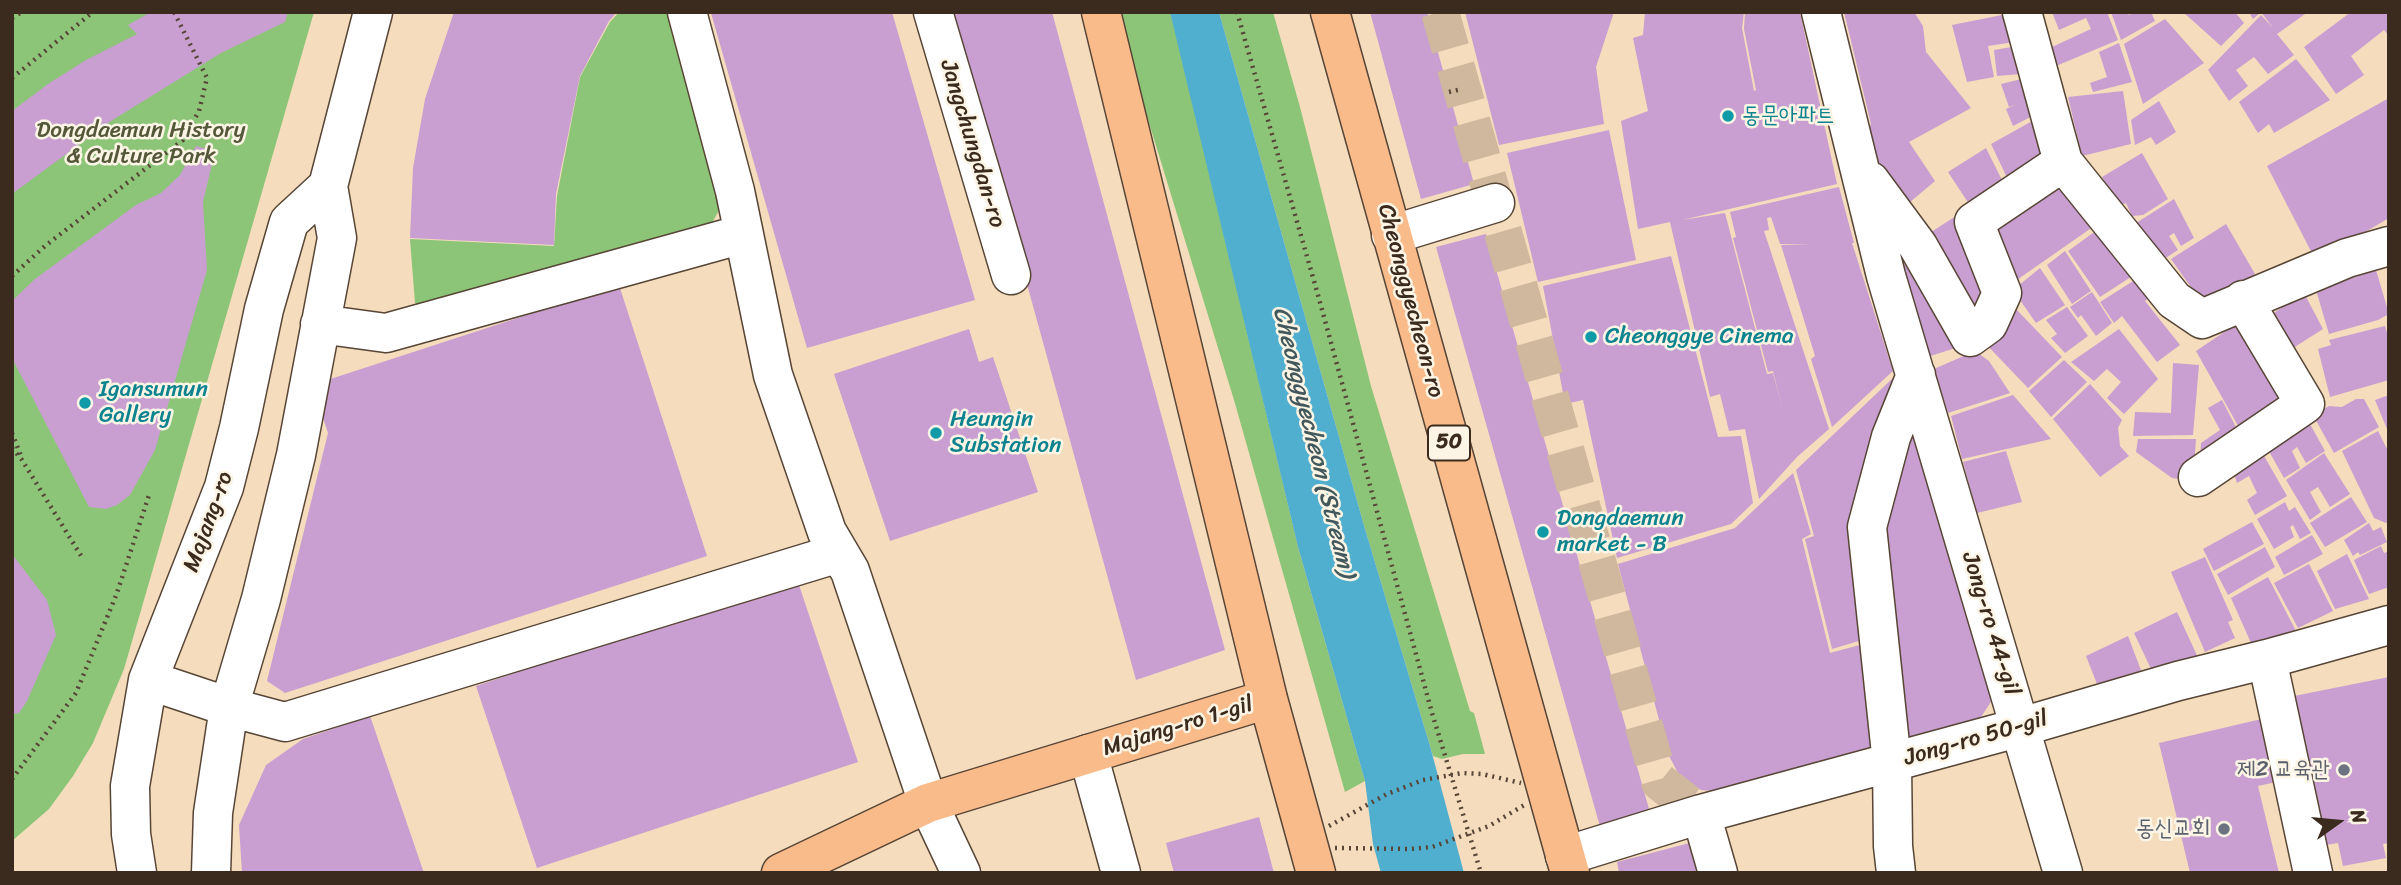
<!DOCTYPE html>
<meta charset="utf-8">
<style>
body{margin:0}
#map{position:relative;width:2401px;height:885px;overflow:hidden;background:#f4dcbd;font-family:Sriracha,sans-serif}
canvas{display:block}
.frame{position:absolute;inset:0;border:14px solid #3b2a1e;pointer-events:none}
.north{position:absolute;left:2303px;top:787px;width:70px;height:70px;-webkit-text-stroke:5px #fcf5e5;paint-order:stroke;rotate:75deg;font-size:19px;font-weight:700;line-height:28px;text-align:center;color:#3b2a1e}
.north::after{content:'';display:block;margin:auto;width:24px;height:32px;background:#3b2a1e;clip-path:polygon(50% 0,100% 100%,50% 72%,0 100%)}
</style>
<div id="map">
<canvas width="2401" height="885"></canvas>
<div class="frame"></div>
<div class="north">N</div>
</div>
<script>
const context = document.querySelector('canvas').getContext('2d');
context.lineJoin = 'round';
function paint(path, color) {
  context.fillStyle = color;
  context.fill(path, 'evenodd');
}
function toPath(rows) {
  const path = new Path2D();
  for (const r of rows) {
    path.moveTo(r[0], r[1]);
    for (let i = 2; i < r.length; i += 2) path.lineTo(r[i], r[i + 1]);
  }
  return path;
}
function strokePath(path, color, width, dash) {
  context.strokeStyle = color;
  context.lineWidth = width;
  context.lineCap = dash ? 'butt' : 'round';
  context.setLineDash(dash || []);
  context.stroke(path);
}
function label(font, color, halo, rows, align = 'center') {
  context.font = font + ' Sriracha,"Poor Story",sans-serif';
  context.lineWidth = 5;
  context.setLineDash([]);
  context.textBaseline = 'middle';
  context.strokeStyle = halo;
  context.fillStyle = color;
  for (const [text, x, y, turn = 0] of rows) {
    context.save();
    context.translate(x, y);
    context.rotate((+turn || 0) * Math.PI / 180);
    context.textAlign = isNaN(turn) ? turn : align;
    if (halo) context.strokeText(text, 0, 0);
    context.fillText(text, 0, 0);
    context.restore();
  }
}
paint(toPath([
 [12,12,314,12,124,669,93,743,73,776,49,809,12,841],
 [619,12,677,12,724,201,711,225,430,313,415,303,410,239,554,246,557,196,580,77,610,22],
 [1115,12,1170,12,1173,21,1298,547,1365,781,1345,792,1234,400],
 [1219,12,1273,12,1300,107,1371,386,1470,711,1474,713,1485,754,1463,754,1442,759,1433,756,1365,529]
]), '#8dc578');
paint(toPath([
 [1170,12,1219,12,1365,529,1430,746,1464,873,1381,873,1373,844,1365,781,1298,547]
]), '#50aecf');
paint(toPath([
 [151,12,288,12,285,22,221,53,111,121,12,194,12,111,48,84,86,60,137,34,128,25],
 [454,12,617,12,609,21,580,76,556,194,554,245,410,238,413,168,425,99],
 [715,12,892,12,975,300,807,348,711,13],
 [952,12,1052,12,1225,650,1136,680],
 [1370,12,1427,12,1474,184,1421,199],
 [1465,12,1614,12,1596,67,1604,124,1499,145],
 [1645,12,1744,12,1742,28,1754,91,1756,90,1744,29,1745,12,1800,12,1837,184,1682,220,1725,213,1767,374,1773,373,1783,410,1773,371,1768,372,1733,238,1736,237,1730,212,1839,187,1854,243,1852,243,1893,371,1832,427,1811,359,1815,356,1781,245,1811,244,1780,244,1771,217,1767,218,1769,230,1764,231,1829,429,1797,457,1759,499,1745,429,1729,431,1720,394,1710,397,1670,222,1638,229,1621,121,1648,111,1633,38,1643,35],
 [1844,12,1914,12,1923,26,1926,52,1971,108,1909,142,1935,181,1903,208,1882,180,1867,132,1871,124],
 [2052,12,2107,12,2118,40,2056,66,2052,47,2091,29,2086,18,2059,30],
 [2111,12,2128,12,2129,15,2134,12,2151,12,2155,21,2121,40],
 [2183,12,2235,12,2244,23,2221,46],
 [2249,12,2308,12,2277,34,2294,55,2268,74,2254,57,2236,70,2248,86,2229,101,2208,70,2261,15,2273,28,2261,12,2253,19],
 [2351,12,2389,12,2389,36,2384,30,2351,56,2364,75,2336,94,2304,47],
 [2012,13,2021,41,1988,46,1994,77,1967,82,1952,25],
 [2165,19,2204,63,2143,104,2124,44],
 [2119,43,2132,82,2093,92,2090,83,2107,77,2099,52],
 [2024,45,2033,73,1997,76,1994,50],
 [2296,59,2330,100,2274,133,2269,124,2258,133,2239,102],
 [2034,76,2044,110,2013,126,2006,109,2017,104,2009,107,2001,84],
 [2123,91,2131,144,2082,156,2068,97],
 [2389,98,2389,218,2316,261,2267,166],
 [2159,101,2176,132,2156,145,2151,137,2135,145,2131,120],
 [2034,120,2053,160,2011,186,1991,144],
 [1609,130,1636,260,1538,282,1507,153],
 [196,146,215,151,203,202,207,270,155,450,130,495,117,505,106,509,89,507,12,358,12,301,35,279,136,205,161,193,180,175],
 [1986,148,2006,188,1973,210,1948,172],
 [2142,153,2168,199,2143,215,2132,216,2126,203,2118,206,2102,177],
 [2061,172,2097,224,2014,282,1986,223],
 [2174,199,2194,238,2181,246,2174,233,2169,236,2178,250,2161,261,2136,223],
 [1959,214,1996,293,1960,314,1922,238],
 [2226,224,2255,274,2205,307,2171,259],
 [2104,225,2140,271,2100,297,2068,251],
 [1486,234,1651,816,1601,830,1436,247],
 [2065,251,2091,291,2072,304,2047,265],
 [1671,256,1718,437,1741,436,1753,503,1731,524,1617,558,1583,400,1565,404,1543,286],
 [1918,261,1962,346,1927,357,1902,265],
 [2040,268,2065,305,2036,323,2013,290],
 [2376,270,2389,314,2378,320,2329,334,2316,290],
 [2138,278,2151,296,2145,301,2180,345,2157,362,2122,316,2114,323,2100,302],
 [619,285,707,556,285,693,267,681,328,433,312,385],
 [2092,292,2112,323,2096,336,2081,315,2078,318,2070,307],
 [2304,293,2323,329,2290,350,2269,316],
 [2067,307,2088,336,2065,353,2051,338,2057,334,2046,320],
 [2015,308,2062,357,2028,388,1983,341],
 [2245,318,2294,398,2241,431,2196,351],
 [2385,326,2389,339,2389,380,2330,397,2318,349,2331,345,2329,340],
 [969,329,979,362,993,357,1038,492,890,541,834,374],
 [2119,329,2158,379,2124,414,2107,398,2121,382,2107,369,2094,381,2071,362],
 [1975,351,1989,361,2010,393,1948,413,1934,369],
 [2064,360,2087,382,2051,417,2029,391],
 [2173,363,2199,365,2193,435,2133,436,2135,412,2171,413],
 [1895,376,1872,637,1832,649,1805,539,1814,536,1796,470],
 [2090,384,2122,420,2118,428,2120,446,2129,456,2100,477,2053,419],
 [2013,395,2051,439,1962,459,1951,416],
 [2389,395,2389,434,2375,400],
 [2356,399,2364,399,2379,427,2334,453,2313,415,2329,406,2342,407],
 [2222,400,2239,433,2200,460,2201,443,2220,430,2208,408],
 [2306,417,2325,451,2306,463,2297,447,2292,451,2300,468,2284,478,2266,446],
 [2378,431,2389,453,2389,521,2386,523,2374,518,2342,451],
 [1919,433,1996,694,1972,731,1902,749,1876,532,1899,442],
 [2138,439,2196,439,2193,481,2172,478,2136,452],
 [2259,447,2287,496,2255,515,2247,500,2257,493,2249,476,2237,483,2231,465],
 [2006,451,2022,502,1977,513,1963,462],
 [2324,453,2350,494,2330,507,2318,487,2310,492,2321,512,2310,520,2286,480],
 [1793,473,1811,534,1802,539,1830,653,1871,642,1884,754,1723,792,1701,790,1678,773,1668,754,1618,564,1735,528],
 [2351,497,2367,522,2325,547,2310,523],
 [2285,502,2289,511,2295,507,2311,533,2300,539,2293,525,2290,527,2294,537,2274,549,2257,519],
 [2252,522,2264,544,2214,571,2203,549],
 [2369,523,2373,531,2381,527,2387,542,2360,555,2358,552,2353,556,2344,540],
 [2312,535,2323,554,2284,575,2275,557],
 [2381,546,2384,553,2389,551,2389,587,2369,594,2354,560],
 [2265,547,2275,567,2228,595,2217,574],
 [12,554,47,600,56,635,27,701,19,713,12,714],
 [2347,554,2369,599,2335,609,2317,571],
 [2205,557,2233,620,2228,622,2235,638,2205,652,2171,572],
 [2309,564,2333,611,2298,628,2274,583],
 [2268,577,2296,631,2251,643,2231,598],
 [797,579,858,762,537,868,476,686],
 [2177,612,2200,662,2152,671,2134,633],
 [2128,636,2142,673,2097,684,2086,656],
 [2389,677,2389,843,2383,844,2386,858,2343,866,2338,843,2313,847,2284,698],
 [370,716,424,873,242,873,239,825,266,765,303,739],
 [2270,717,2285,780,2258,786,2279,873,2190,873,2159,743],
 [1259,817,1274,873,1174,873,1166,843],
 [1701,840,1710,873,1619,873,1617,862]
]), '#c89fd0');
strokePath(toPath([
 [1440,12,1660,782,1701,814]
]), '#cfb89d', 38, [38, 19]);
const minor = toPath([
 [687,12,735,191,773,375,827,532,850,571,928,803,961,873],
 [933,12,1011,275],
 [1821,12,1886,276,2063,873],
 [2022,12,2063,162,2174,300,2202,319,2347,258,2389,246],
 [1870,181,1918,246,1970,337,1988,324,2002,293,1974,222,2063,162],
 [1391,235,1495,203],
 [320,324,386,333,743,234],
 [2198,477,2305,404,2243,300],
 [2267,659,2313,873],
 [148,680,229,707,285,722,839,553],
 [1088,754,1121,873],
 [1701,814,1718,873],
 [1565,856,1701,814,2021,727,2178,681,2267,659,2389,625],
 [137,873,131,834,130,786,148,680,224,487,239,428,264,309,289,222,328,186],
 [211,873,213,813,229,707,261,599,296,455,337,238,328,186,373,12],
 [1896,873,1893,846,1892,763,1867,527,1891,437,1916,375]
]);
const major = toPath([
 [1101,12,1268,699,1316,873],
 [1330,12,1570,873],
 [781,873,928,803,1268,699]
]);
strokePath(minor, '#574536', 41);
strokePath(major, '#574536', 41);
strokePath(toPath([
 [1237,12,1318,295,1432,713,1481,873],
 [12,18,22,12],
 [12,78,93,12],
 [1449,92,1462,89],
 [12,276,45,246,183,140,199,111,207,78,174,12],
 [12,433,21,456],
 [12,448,22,460,83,559],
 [12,779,76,693,117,593,150,492]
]), '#574536', 4.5, [2, 5]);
strokePath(minor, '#fff', 38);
strokePath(major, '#fabb8b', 38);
strokePath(toPath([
 [1329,826,1387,794,1423,780,1462,773,1482,774,1521,783],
 [1335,848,1410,849,1432,847,1489,826,1526,804]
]), '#574536', 4.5, [2, 5]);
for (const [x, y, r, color] of [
 [1728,116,7,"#0f9aa8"],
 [1591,337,7,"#0f9aa8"],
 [85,403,7,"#0f9aa8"],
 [936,433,7,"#0f9aa8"],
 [1543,532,7,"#0f9aa8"],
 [2344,770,7,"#6b7280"],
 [2224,829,7,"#6b7280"]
]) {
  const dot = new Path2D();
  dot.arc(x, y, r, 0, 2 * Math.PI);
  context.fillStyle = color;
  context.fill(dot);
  strokePath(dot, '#fcf5e5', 2.5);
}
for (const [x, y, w] of [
 [1449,443,42]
]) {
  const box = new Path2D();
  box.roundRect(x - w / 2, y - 17.5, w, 35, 5);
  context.fillStyle = '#fcf5e5';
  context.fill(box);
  strokePath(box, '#3b2a1e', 2);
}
label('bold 21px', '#3b2a1e', null, [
 ["50",1449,443]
]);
label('23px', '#0d838f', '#fcf5e5', [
 ["동문아파트",1742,116],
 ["Cheonggye Cinema",1605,337],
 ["Igansumun",99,390],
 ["Gallery",99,416],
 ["Heungin",950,420],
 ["Substation",950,446],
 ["Dongdaemun",1557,519],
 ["market - B",1557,545]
], 'left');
label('23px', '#545839', '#fcf5e5', [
 ["Dongdaemun History",141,131],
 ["& Culture Park",141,157]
]);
label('23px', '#3b2a1e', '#fcf5e5', [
 ["Jangchungdan-ro",972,144,73],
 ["Cheonggyecheon-ro",1410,301,75],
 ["Majang-ro",209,522,-70],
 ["Jong-ro 44-gil",1990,624,73],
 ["Majang-ro 1-gil",1178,727,-17],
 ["Jong-ro 50-gil",1976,739,-16]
]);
label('23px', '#5b616d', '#fcf5e5', [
 ["제2 교육관",2330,770],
 ["동신교회",2210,829]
], 'right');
label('italic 24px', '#42585c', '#fcf5e5', [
 ["Cheonggyecheon (Stream)",1313,442,76]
]);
</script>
